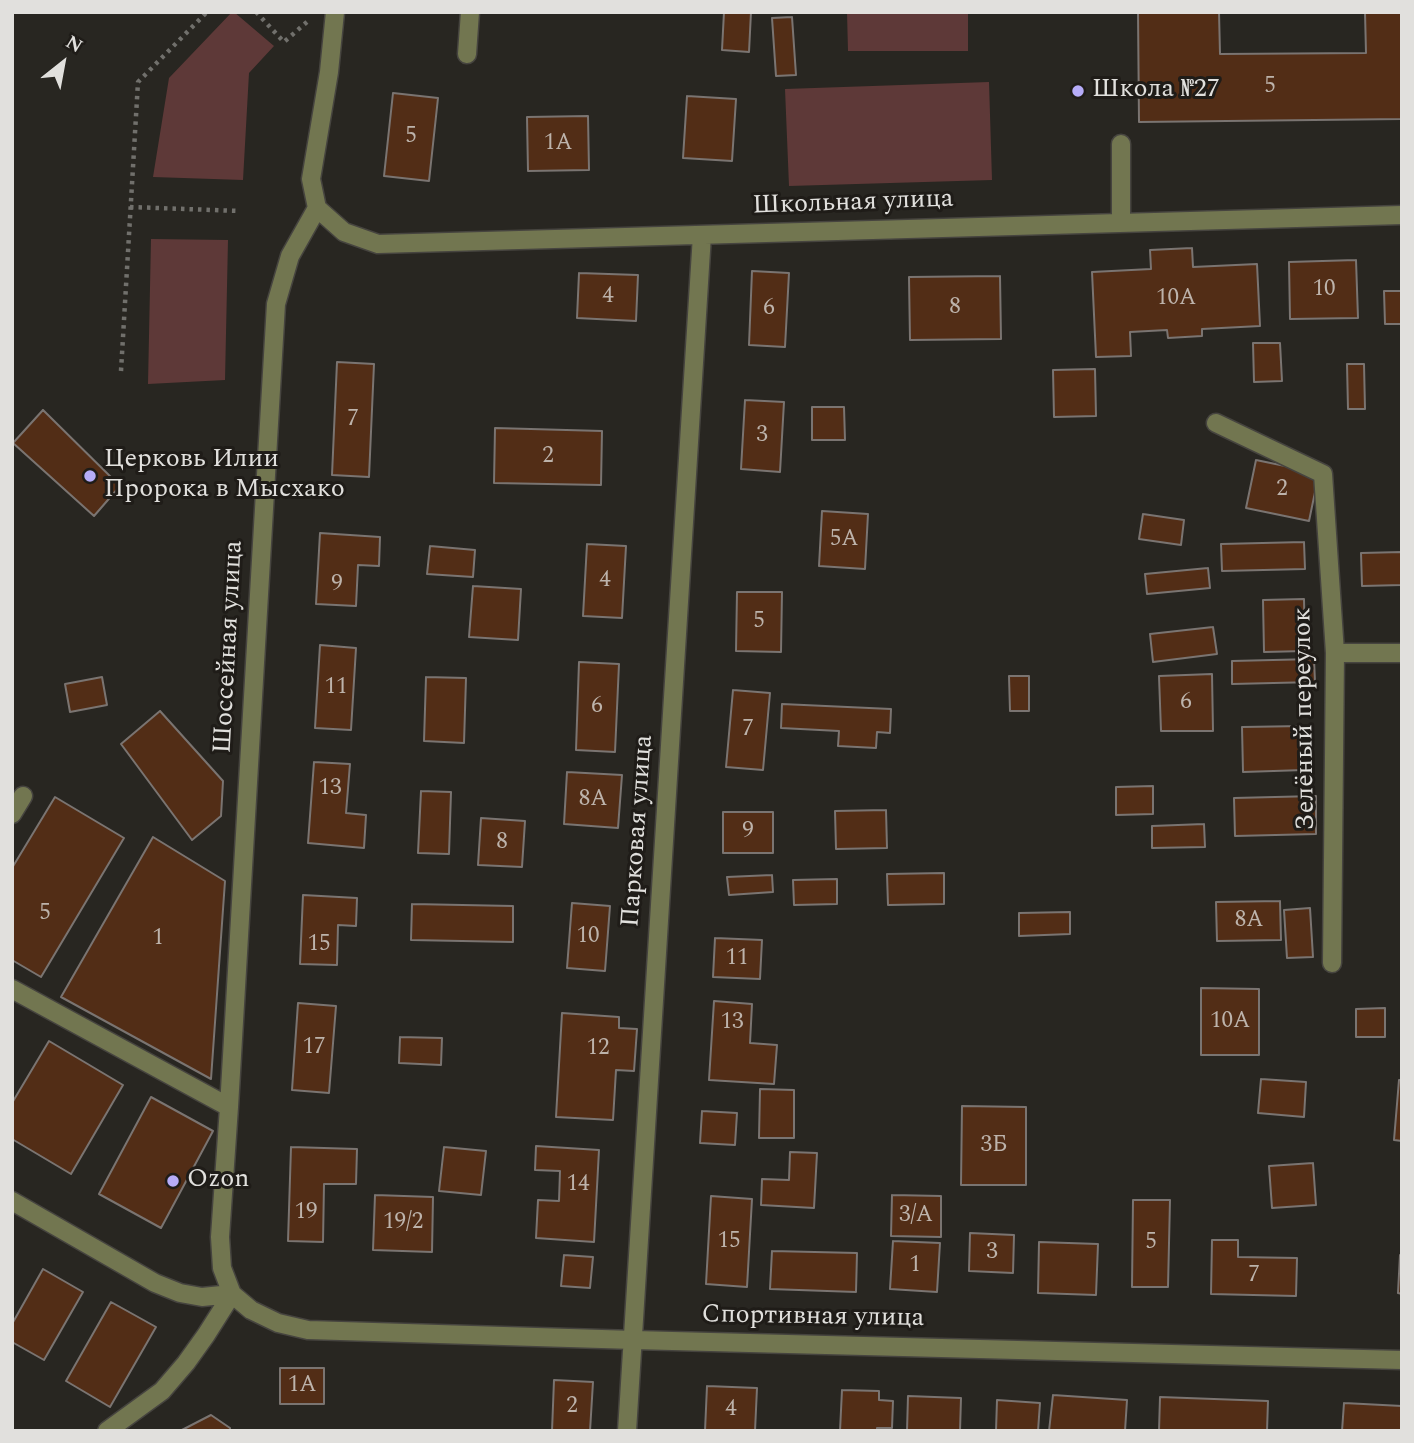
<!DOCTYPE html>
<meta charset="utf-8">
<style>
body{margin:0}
#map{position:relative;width:1414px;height:1443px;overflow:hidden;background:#282621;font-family:Spectral,serif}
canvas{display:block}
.frame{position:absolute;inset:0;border:14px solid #e1e0dd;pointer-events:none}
.north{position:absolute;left:28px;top:28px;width:70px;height:70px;-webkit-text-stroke:5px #1f1c18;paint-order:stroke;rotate:31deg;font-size:19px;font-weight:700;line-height:28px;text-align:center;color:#e1e0dd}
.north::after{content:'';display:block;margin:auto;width:24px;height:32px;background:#e1e0dd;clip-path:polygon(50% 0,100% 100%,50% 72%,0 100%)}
</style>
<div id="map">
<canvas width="1414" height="1443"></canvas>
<div class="frame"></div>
<div class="north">N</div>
</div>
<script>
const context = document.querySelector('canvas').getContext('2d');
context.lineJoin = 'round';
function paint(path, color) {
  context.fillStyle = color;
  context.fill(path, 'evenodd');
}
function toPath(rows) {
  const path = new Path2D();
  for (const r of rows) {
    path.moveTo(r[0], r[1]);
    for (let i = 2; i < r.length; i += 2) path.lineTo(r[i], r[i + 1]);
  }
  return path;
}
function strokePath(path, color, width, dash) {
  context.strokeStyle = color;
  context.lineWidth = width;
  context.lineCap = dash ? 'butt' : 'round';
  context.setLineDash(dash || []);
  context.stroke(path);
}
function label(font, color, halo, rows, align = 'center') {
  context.font = font + ' Spectral,serif';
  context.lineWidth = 6;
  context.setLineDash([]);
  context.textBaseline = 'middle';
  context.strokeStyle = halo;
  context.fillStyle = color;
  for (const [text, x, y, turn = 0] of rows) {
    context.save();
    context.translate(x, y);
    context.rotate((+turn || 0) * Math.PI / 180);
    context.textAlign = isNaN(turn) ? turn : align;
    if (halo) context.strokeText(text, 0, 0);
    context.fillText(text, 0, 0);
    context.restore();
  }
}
paint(toPath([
 [232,12,234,12,274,46,249,73,243,180,153,177,169,78],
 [847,12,968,12,968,51,848,51],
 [989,82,992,180,789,186,785,89],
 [151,239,228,240,225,380,148,384]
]), '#5e3938');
const building = toPath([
 [724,12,751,12,749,52,722,50,724,12],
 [1138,12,1219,12,1220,54,1366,53,1365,12,1402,12,1402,119,1139,122,1138,12],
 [792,17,796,75,776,76,772,18,792,17],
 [393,93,438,98,429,181,384,176,393,93],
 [687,96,736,99,732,161,683,158,687,96],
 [588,116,589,170,528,171,527,117,588,116],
 [1192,248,1193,267,1257,264,1260,326,1202,329,1202,336,1168,338,1167,330,1130,332,1131,356,1096,357,1092,272,1151,269,1150,250,1192,248],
 [1356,260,1358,318,1290,319,1289,262,1356,260],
 [752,271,789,273,785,347,749,345,752,271],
 [579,273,638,275,636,321,577,318,579,273],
 [1000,276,1001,339,910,340,909,277,1000,276],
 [1384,291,1402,291,1402,324,1385,324,1384,291],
 [1253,343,1280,343,1282,381,1254,382,1253,343],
 [337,362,374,364,369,477,332,475,337,362],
 [1347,364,1364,364,1365,409,1348,409,1347,364],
 [1095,369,1096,416,1054,417,1053,370,1095,369],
 [745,400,784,402,780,472,741,469,745,400],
 [812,407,844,407,845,440,812,440,812,407],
 [43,410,120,486,94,516,13,443,43,410],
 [495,428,602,431,601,485,494,483,495,428],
 [1256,460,1319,473,1309,521,1246,508,1256,460],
 [822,511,868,514,865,569,819,566,822,511],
 [1143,514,1184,520,1181,545,1139,539,1143,514],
 [320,533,380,537,379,566,358,565,356,606,316,604,320,533],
 [1304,542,1305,569,1222,571,1221,544,1304,542],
 [587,544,626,546,622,618,583,616,587,544],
 [430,546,475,550,473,577,427,574,430,546],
 [1402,552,1402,585,1362,586,1361,553,1402,552],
 [1208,568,1210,588,1147,594,1145,574,1208,568],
 [473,586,521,589,518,640,469,637,473,586],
 [737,592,782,592,781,652,736,651,737,592],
 [1304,599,1305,651,1264,652,1263,600,1304,599],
 [1213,627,1217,654,1153,662,1150,634,1213,627],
 [320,645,356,648,351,730,315,728,320,645],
 [1314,659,1315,682,1232,684,1232,661,1314,659],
 [579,662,619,664,615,752,576,750,579,662],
 [1212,674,1213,731,1161,731,1159,676,1212,674],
 [1009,676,1029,676,1029,711,1010,711,1009,676],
 [102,677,107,705,70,712,65,684,102,677],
 [426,677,466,678,464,743,424,741,426,677],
 [733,690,770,693,763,770,726,767,733,690],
 [782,704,891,709,890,733,877,732,876,748,838,746,839,731,781,728,782,704],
 [160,711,223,781,221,816,192,840,121,744,160,711],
 [1303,726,1304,770,1243,772,1242,727,1303,726],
 [314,762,350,764,346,813,366,815,364,848,308,843,314,762],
 [567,772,622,775,618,828,564,824,567,772],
 [1153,786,1153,814,1116,815,1116,787,1153,786],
 [421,791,451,792,449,854,418,853,421,791],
 [1316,796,1316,834,1235,836,1234,798,1316,796],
 [55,797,124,838,41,977,12,960,12,868,55,797],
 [886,810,887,848,836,849,835,811,886,810],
 [723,812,773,812,773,853,723,853,723,812],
 [481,818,525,821,522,867,478,865,481,818],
 [1204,824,1205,847,1152,848,1152,826,1204,824],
 [153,837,225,881,211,1079,61,997,153,837],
 [944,873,944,904,888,905,887,874,944,873],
 [772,875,773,892,729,895,727,877,772,875],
 [837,879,837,904,794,905,793,880,837,879],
 [303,895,357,898,356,926,338,925,337,965,300,964,303,895],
 [1280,901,1281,940,1217,941,1216,902,1280,901],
 [572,903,610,906,605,971,567,968,572,903],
 [412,904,513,906,513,942,411,940,412,904],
 [1310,908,1313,957,1287,958,1284,910,1310,908],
 [1070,912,1070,934,1019,936,1019,913,1070,912],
 [715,938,762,940,760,979,713,977,715,938],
 [1201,988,1259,989,1259,1055,1201,1055,1201,988],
 [714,1001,752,1004,750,1043,777,1045,774,1084,709,1080,714,1001],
 [298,1003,336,1006,329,1093,292,1090,298,1003],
 [1385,1008,1385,1037,1356,1037,1356,1009,1385,1008],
 [562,1013,619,1017,619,1028,637,1029,634,1071,616,1070,613,1120,556,1117,562,1013],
 [400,1037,442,1038,441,1065,399,1063,400,1037],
 [49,1041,123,1085,71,1174,12,1139,12,1103,49,1041],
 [1261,1079,1306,1082,1304,1117,1258,1113,1261,1079],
 [1399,1080,1402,1080,1402,1141,1394,1140,1399,1080],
 [760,1089,794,1090,794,1138,759,1138,760,1089],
 [151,1097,213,1131,161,1228,99,1194,151,1097],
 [962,1106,1026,1107,1026,1185,961,1185,962,1106],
 [702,1111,737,1113,735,1145,700,1143,702,1111],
 [536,1146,599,1150,594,1242,536,1238,538,1200,559,1201,560,1171,535,1170,536,1146],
 [291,1147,357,1149,356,1184,324,1184,323,1242,288,1241,291,1147],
 [444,1147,486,1151,481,1195,439,1191,444,1147],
 [790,1152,817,1153,814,1208,761,1205,762,1179,789,1180,790,1152],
 [1313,1163,1316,1205,1272,1208,1269,1166,1313,1163],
 [375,1195,433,1197,432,1252,373,1250,375,1195],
 [892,1195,941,1196,941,1237,891,1236,892,1195],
 [711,1196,752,1199,747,1287,706,1284,711,1196],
 [1133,1200,1170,1200,1168,1287,1132,1287,1133,1200],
 [970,1233,1014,1235,1013,1273,969,1271,970,1233],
 [1212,1240,1238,1240,1238,1257,1297,1258,1296,1296,1211,1294,1212,1240],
 [893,1241,940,1243,937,1292,890,1289,893,1241],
 [1039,1242,1098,1244,1096,1295,1038,1293,1039,1242],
 [772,1251,857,1253,856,1292,770,1289,772,1251],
 [564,1255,593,1257,590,1288,561,1286,564,1255],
 [1400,1255,1402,1255,1402,1294,1398,1293,1400,1255],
 [43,1269,83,1292,44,1360,12,1342,12,1324,43,1269],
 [111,1302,156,1327,110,1407,66,1381,111,1302],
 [280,1368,324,1368,324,1404,280,1404,280,1368],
 [554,1380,593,1382,590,1431,552,1431,554,1380],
 [707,1386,757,1388,755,1431,705,1431,707,1386],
 [842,1390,879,1391,879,1400,893,1401,892,1428,877,1428,877,1431,840,1431,842,1390],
 [1053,1395,1127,1400,1125,1431,1049,1431,1053,1395],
 [908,1396,961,1398,960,1431,907,1431,908,1396],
 [1160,1397,1268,1401,1267,1431,1159,1431,1160,1397],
 [997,1400,1040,1403,1038,1431,996,1431,997,1400],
 [1344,1403,1402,1406,1402,1431,1342,1431,1344,1403],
 [211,1415,230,1428,230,1431,180,1431,211,1415]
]);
paint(building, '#522d16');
strokePath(building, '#7a7471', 2);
const minor = toPath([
 [467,54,470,12],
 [317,208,344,232,378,244,1402,215],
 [1121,223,1121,144],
 [1216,423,1323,474,1335,653,1332,963],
 [1335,653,1402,653],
 [12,814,23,796],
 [12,989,229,1107],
 [12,1201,155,1283,180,1293,202,1297,232,1294],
 [232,1294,222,1268,220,1237,229,1107,276,304,290,256,317,208,311,179,329,72,335,12],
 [232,1294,251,1310,278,1323,308,1330,634,1340,1402,1360],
 [107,1431,162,1391,186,1363,206,1335,232,1294],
 [627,1431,702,235]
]);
strokePath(minor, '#46443f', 21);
strokePath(toPath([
 [256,12,284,42,308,21],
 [130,207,239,211],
 [121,371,138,82,207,12]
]), '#71706c', 4.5, [3.5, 5]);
strokePath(minor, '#727650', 18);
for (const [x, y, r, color] of [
 [1078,91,7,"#b6acf8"],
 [90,476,7,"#b6acf8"],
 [173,1181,7,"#b6acf8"]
]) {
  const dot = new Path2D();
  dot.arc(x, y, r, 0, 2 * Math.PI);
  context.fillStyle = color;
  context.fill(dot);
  strokePath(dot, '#1f1c18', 2.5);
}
label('23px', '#bdb3ab', null, [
 ["5",1270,87],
 ["5",411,137],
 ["1А",558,144],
 ["10",1324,290],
 ["4",608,297],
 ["10А",1176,299],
 ["8",955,308],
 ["6",769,309],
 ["7",353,420],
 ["3",762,436],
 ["2",548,457],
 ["2",1282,490],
 ["5А",844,540],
 ["4",605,581],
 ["9",337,585],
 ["5",759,622],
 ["11",336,688],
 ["6",1186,703],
 ["6",597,707],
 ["7",748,730],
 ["13",330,789],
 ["8А",593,800],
 ["9",748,832],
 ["8",502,843],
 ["5",45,914],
 ["8А",1249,921],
 ["10",588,937],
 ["1",158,939],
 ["15",319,945],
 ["11",737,959],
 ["10А",1230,1022],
 ["13",732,1023],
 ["17",314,1048],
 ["12",598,1049],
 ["3Б",994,1146],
 ["14",578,1185],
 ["19",306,1213],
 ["3/А",916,1216],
 ["19/2",403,1223],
 ["15",729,1242],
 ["5",1151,1243],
 ["3",992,1253],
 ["1",915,1266],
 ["7",1254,1276],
 ["1А",302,1386],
 ["2",572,1407],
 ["4",731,1410]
]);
label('26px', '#e1e0dd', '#1f1c18', [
 ["Школа №27",1092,91],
 ["Церковь Илии",104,461],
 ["Пророка в Мысхако",104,491],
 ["Ozon",187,1181]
], 'left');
label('26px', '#e1e0dd', '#1f1c18', [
 ["Школьная улица",853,204,-2],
 ["Шоссейная улица",230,647,-87],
 ["Зелёный переулок",1306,719,-91],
 ["Парковая улица",639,831,-86],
 ["Спортивная улица",813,1318,1]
]);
</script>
